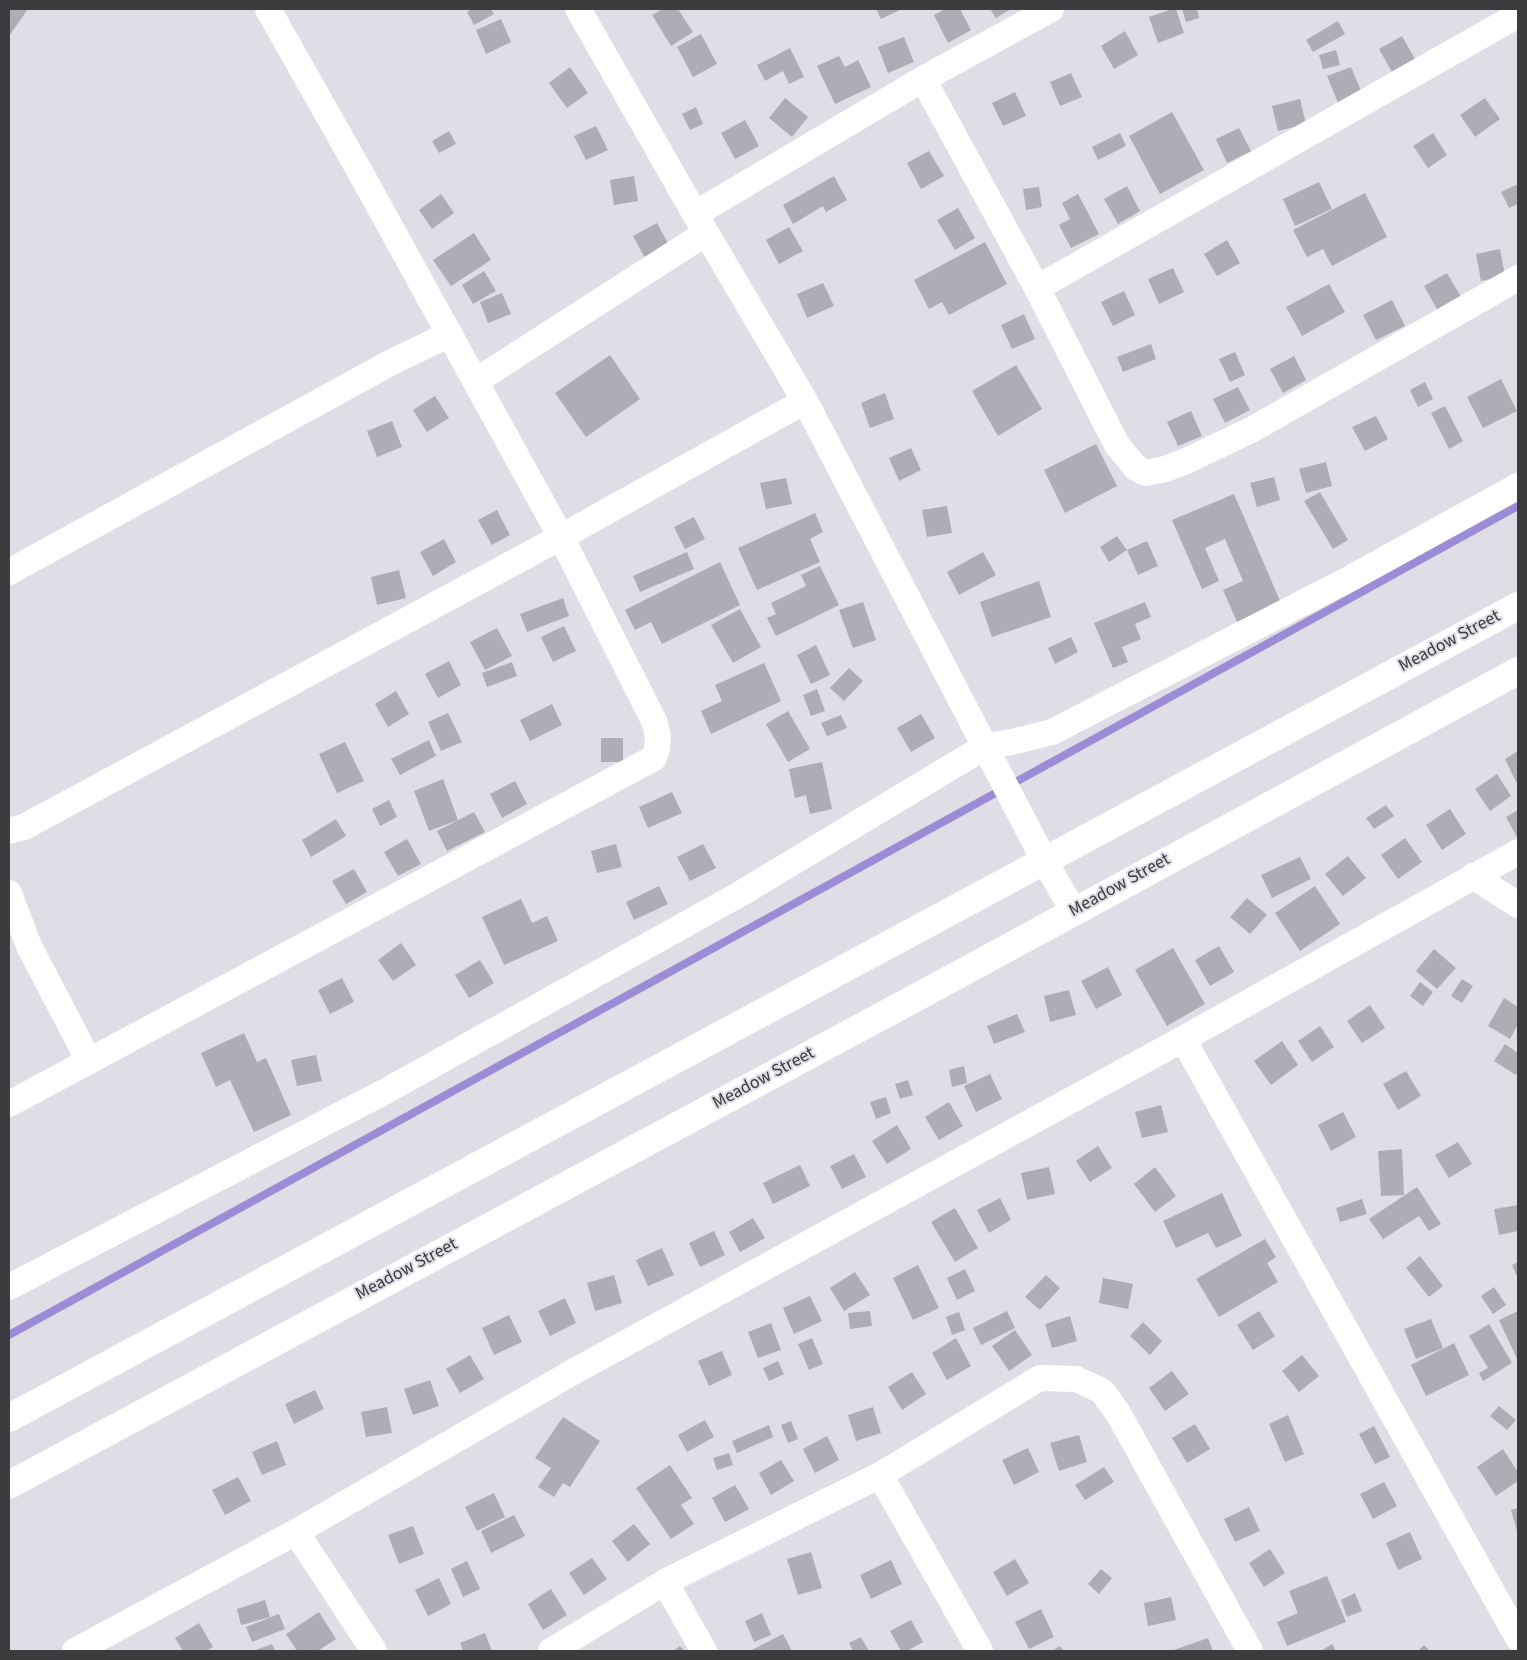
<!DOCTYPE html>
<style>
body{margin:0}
#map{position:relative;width:1527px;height:1660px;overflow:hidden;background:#dfdee7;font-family:"Source Sans 3",sans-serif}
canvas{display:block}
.frame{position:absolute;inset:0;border:10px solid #3c3c3f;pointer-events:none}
</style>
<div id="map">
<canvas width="1527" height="1660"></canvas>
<div class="frame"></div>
</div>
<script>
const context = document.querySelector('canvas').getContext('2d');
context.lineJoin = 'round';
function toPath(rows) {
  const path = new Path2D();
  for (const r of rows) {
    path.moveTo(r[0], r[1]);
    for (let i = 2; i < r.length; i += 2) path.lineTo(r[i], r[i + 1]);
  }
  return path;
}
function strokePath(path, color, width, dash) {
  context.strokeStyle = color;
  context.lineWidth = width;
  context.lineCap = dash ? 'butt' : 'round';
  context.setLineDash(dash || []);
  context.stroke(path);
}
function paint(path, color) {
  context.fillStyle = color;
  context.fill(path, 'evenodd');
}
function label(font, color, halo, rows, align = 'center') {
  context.font = font + ' "Source Sans 3",sans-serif';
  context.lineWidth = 4;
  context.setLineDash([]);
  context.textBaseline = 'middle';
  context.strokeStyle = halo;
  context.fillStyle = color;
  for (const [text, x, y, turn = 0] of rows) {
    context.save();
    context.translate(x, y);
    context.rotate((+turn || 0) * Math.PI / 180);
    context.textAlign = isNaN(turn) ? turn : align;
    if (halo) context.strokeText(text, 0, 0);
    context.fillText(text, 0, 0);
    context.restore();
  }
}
strokePath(toPath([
 [9,1335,1518,506]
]), '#9c8bd5', 8);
paint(toPath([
 [9,9,28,9,9,36],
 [472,9,491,9,494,14,474,25,467,12],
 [663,9,678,9,693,32,671,46,652,15],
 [876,9,902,9,881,19],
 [945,9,960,9,971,30,948,43,934,15],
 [990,9,1011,9,996,18],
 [1172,9,1176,9,1184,33,1158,43,1149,17],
 [1182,9,1197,9,1199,18,1186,22],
 [501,19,511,42,486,54,476,30],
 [1338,21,1345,34,1313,52,1306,40],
 [1125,31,1138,55,1114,69,1101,46],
 [701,34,717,64,693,77,677,47],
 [1402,36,1415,59,1392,72,1379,49],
 [904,37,914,62,888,73,878,47],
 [790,48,804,77,789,84,783,71,765,81,757,65],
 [1336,50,1340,65,1323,69,1319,55],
 [839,56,845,67,858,60,871,87,835,104,817,66],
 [570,67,588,93,567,108,549,83],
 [1351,67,1362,93,1338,103,1327,76],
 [1071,73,1082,97,1060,106,1050,82],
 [1015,92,1026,116,1003,126,992,103],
 [785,98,808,117,792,137,769,118],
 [1485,98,1500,119,1475,137,1460,115],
 [1300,99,1306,124,1278,131,1272,106],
 [696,107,703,124,690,130,682,114],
 [1172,112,1204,170,1160,194,1129,136],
 [745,120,759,146,735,159,721,133],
 [596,126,608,150,586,160,574,136],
 [1239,128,1251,151,1227,163,1216,139],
 [449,131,456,144,439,153,432,141],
 [1120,133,1126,146,1098,160,1092,147],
 [1433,133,1447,155,1428,168,1413,146],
 [929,151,944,176,921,189,907,163],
 [634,176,638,201,614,205,610,180],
 [834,176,847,200,826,212,823,206,793,224,783,205],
 [1319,182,1332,209,1295,226,1283,199],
 [1518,184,1518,204,1509,208,1501,192],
 [1127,186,1140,211,1118,224,1104,199],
 [1039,187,1042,207,1026,210,1023,189],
 [1365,193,1387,237,1332,266,1323,249,1307,257,1293,230],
 [441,194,454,213,432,229,419,210],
 [1078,194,1099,234,1071,248,1059,225,1070,219,1062,203],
 [958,208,975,238,955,250,937,220],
 [657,223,669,245,645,258,633,236],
 [789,227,803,251,779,264,766,240],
 [474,233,491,260,451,286,433,260],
 [1227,240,1240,263,1217,276,1204,254],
 [985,242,1007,284,949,315,942,302,929,309,914,280],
 [1500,249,1505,276,1481,281,1476,254],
 [1173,268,1184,292,1159,304,1148,279],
 [484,271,496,291,473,304,462,285],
 [1447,273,1461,297,1438,311,1424,286],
 [823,283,834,306,807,318,797,294],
 [1329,284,1345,312,1302,336,1286,307],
 [1124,291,1135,315,1113,326,1101,302],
 [502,293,511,314,488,323,480,302],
 [1392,300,1405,326,1376,340,1363,315],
 [1024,314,1035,339,1012,349,1001,325],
 [1151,344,1156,359,1123,372,1117,357],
 [1235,352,1245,375,1230,382,1219,359],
 [610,355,640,399,586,437,555,393],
 [1294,356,1306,380,1283,393,1270,369],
 [1016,365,1042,409,998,436,972,391],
 [1501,379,1517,411,1483,428,1467,397],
 [1425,382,1433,399,1418,407,1410,390],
 [1238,387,1250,410,1225,423,1213,399],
 [885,393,894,419,870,428,861,403],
 [435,396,449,418,427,432,413,410],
 [1445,406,1463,441,1449,449,1431,413],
 [1191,411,1202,436,1178,446,1167,422],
 [1376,416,1388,439,1365,451,1352,427],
 [392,421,402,447,377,457,367,431],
 [1096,444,1117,486,1065,513,1044,470],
 [911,448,921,470,899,481,889,458],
 [1326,462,1332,486,1306,493,1299,469],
 [1274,477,1280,500,1257,507,1250,483],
 [786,478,792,504,766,509,760,483],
 [1320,492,1348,540,1333,549,1304,501],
 [1234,494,1281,603,1237,622,1223,590,1243,581,1225,539,1205,548,1219,581,1202,589,1172,520],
 [947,506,952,533,927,537,922,510],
 [497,510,510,535,492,545,478,520],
 [815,513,823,532,810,539,820,562,757,590,738,548],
 [694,517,705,539,685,549,674,527],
 [1117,536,1127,550,1109,562,1100,547],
 [444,539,456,562,433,576,420,552],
 [1147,541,1158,566,1138,575,1127,550],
 [687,552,694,569,640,592,633,576],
 [983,552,996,575,959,595,947,572],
 [720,562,740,605,662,644,651,622,635,630,625,610],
 [820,566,839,605,776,636,767,618,776,614,771,603,806,586,801,575],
 [399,570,406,598,377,605,371,577],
 [1039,581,1051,617,992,637,980,602],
 [563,598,569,616,527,632,520,614],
 [863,602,876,640,853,648,839,610],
 [1145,602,1151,617,1135,624,1141,639,1122,647,1128,662,1113,668,1094,623],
 [740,609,761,647,733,663,711,625],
 [564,626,576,651,553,662,541,637],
 [497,628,512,656,485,670,470,642],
 [1071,637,1078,652,1055,664,1048,648],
 [816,645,830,675,811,684,797,655],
 [449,661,461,685,438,698,425,674],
 [512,662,517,676,487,687,482,673],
 [764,663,781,701,711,734,701,711,722,701,715,685],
 [849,668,863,681,844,701,830,688],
 [817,689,825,711,811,716,803,695],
 [396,691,409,714,388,727,375,704],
 [552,704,562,725,530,741,520,720],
 [788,711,810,749,788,762,766,724],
 [448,713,462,742,441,751,428,722],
 [921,714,935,738,911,752,897,728],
 [841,715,847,728,827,736,821,723],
 [601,738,623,738,623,762,601,762],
 [429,740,436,756,400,775,391,759],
 [345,742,364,781,337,793,319,754],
 [1518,751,1518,781,1516,782,1505,759],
 [822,762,832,809,810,814,806,795,795,798,789,769],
 [1497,774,1511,796,1490,811,1475,789],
 [443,779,458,820,429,831,414,791],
 [515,781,527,804,502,818,490,794],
 [672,792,682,813,648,828,639,807],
 [389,800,397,817,380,826,372,809],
 [1386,805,1394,816,1374,829,1366,818],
 [1450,809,1466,834,1442,850,1426,825],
 [1518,810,1518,839,1506,817],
 [474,812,485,832,447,851,437,831],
 [336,819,346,836,311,857,302,840],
 [1405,838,1422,862,1398,879,1381,855],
 [407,839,421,864,398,876,384,852],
 [616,844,622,867,597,873,591,851],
 [703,844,716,868,690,881,677,857],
 [1348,856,1366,878,1343,896,1325,874],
 [1300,857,1311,879,1272,898,1261,875],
 [354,869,367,892,346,904,332,881],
 [659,886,668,904,634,920,626,902],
 [1315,886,1340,924,1300,951,1275,913],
 [1247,898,1267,915,1250,934,1230,917],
 [521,899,532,923,547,916,558,941,504,965,482,917],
 [401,943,416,965,393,981,378,960],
 [1219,946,1234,972,1210,986,1195,960],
 [1173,948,1205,1004,1167,1026,1135,970],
 [1434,949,1456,968,1437,989,1416,971],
 [480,960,494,983,469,998,455,975],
 [1108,967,1122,995,1096,1009,1081,981],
 [342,978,354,1002,330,1014,318,990],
 [1462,979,1473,986,1462,1003,1451,996],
 [1420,982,1433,992,1423,1006,1410,996],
 [1069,990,1076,1015,1050,1022,1044,996],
 [1504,998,1518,1007,1518,1024,1510,1039,1488,1026],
 [1370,1005,1385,1028,1362,1043,1347,1021],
 [1017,1014,1025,1032,994,1044,987,1026],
 [1320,1026,1334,1047,1312,1062,1298,1041],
 [244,1033,257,1062,266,1058,291,1115,254,1132,230,1080,216,1087,201,1053],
 [1282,1041,1298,1065,1271,1085,1254,1061],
 [1505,1044,1518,1053,1518,1071,1516,1075,1494,1061],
 [316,1055,322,1081,297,1086,291,1060],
 [964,1066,967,1083,952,1087,949,1070],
 [1406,1071,1421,1096,1398,1110,1383,1084],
 [990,1074,1002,1099,976,1112,964,1086],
 [908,1080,913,1095,900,1099,895,1084],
 [886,1097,891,1113,876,1119,870,1102],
 [949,1102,963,1126,939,1140,925,1117],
 [1161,1105,1168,1132,1142,1138,1135,1112],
 [1343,1112,1356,1137,1331,1151,1318,1125],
 [897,1125,911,1149,887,1164,872,1141],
 [1458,1142,1472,1164,1449,1178,1435,1155],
 [1098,1146,1112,1168,1090,1182,1076,1161],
 [1402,1149,1404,1195,1381,1196,1378,1151],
 [854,1154,866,1177,842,1189,830,1166],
 [800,1165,810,1186,773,1204,763,1183],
 [1049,1167,1055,1194,1027,1200,1021,1173],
 [1155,1167,1176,1196,1155,1212,1134,1184],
 [1417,1187,1441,1224,1429,1231,1419,1216,1383,1239,1369,1219],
 [1222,1193,1242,1236,1216,1248,1208,1233,1176,1248,1163,1221],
 [1000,1198,1011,1220,989,1233,977,1210],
 [1362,1199,1367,1214,1340,1222,1336,1208],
 [1518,1205,1518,1231,1499,1235,1494,1209],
 [955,1208,978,1248,955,1262,931,1222],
 [753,1218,765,1238,740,1252,729,1232],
 [714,1231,725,1255,700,1267,689,1243],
 [1265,1239,1276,1257,1267,1263,1278,1282,1219,1317,1196,1279],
 [662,1248,674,1275,648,1286,636,1260],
 [1420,1256,1443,1286,1429,1297,1406,1268],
 [1518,1262,1518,1279,1512,1265],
 [918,1265,939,1308,913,1320,893,1278],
 [965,1269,975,1291,957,1300,947,1278],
 [855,1272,870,1295,844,1311,830,1288],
 [614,1275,622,1303,595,1311,587,1283],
 [1046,1275,1060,1288,1040,1310,1025,1297],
 [1103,1278,1133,1284,1128,1309,1099,1303],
 [1494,1287,1506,1305,1493,1314,1481,1296],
 [810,1296,822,1321,794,1334,783,1308],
 [565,1298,576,1323,550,1336,538,1311],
 [870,1311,872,1326,850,1329,848,1313],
 [1007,1311,1015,1328,981,1345,973,1328],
 [1259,1311,1275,1336,1253,1350,1237,1325],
 [1518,1311,1518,1361,1499,1320],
 [959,1312,965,1330,952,1335,946,1317],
 [509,1315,522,1342,494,1355,482,1328],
 [1070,1316,1077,1341,1052,1348,1045,1324],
 [1431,1319,1443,1348,1416,1359,1404,1329],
 [1143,1322,1162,1341,1150,1355,1130,1336],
 [771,1323,781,1350,758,1358,748,1332],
 [1489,1324,1512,1363,1483,1381,1479,1373,1488,1368,1469,1336],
 [1015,1330,1032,1355,1009,1371,992,1346],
 [812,1338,823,1364,809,1370,798,1344],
 [956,1338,971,1366,947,1380,932,1353],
 [1454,1343,1469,1375,1426,1396,1411,1365],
 [722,1351,732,1375,709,1386,698,1361],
 [470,1355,484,1379,460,1393,446,1369],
 [1302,1355,1319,1376,1299,1392,1282,1371],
 [778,1361,784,1374,769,1381,763,1368],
 [1172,1371,1189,1394,1165,1411,1149,1388],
 [912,1372,926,1394,902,1410,888,1387],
 [430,1380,439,1406,413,1415,404,1389],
 [315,1390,324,1409,294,1424,285,1404],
 [1499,1406,1516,1420,1507,1430,1490,1416],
 [387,1407,392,1433,366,1437,361,1412],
 [873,1407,881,1433,856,1441,848,1415],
 [1288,1415,1304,1454,1285,1462,1269,1424],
 [563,1417,600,1441,570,1487,563,1483,554,1497,538,1487,551,1468,535,1458],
 [705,1420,714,1437,687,1452,678,1435],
 [791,1421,798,1439,788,1443,781,1425],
 [1195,1424,1210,1449,1187,1463,1172,1438],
 [769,1425,773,1437,737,1453,732,1441],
 [1374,1426,1390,1457,1375,1464,1359,1434],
 [1079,1435,1087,1462,1059,1471,1050,1443],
 [827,1436,839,1460,815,1473,803,1449],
 [277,1441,286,1465,262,1475,252,1452],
 [1028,1448,1039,1472,1014,1485,1002,1460],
 [1503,1449,1518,1472,1518,1481,1496,1496,1477,1467],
 [729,1453,733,1465,717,1470,713,1458],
 [781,1460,794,1481,771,1495,759,1473],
 [670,1465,692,1498,681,1505,694,1524,671,1539,636,1488],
 [1104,1467,1114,1482,1085,1500,1075,1485],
 [238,1477,251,1501,225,1515,212,1490],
 [1384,1482,1397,1506,1373,1519,1360,1494],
 [735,1485,749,1509,725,1522,712,1498],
 [494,1493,505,1517,477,1531,465,1507],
 [1249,1507,1260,1531,1235,1542,1224,1519],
 [1518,1508,1518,1535,1511,1510],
 [514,1515,525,1536,491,1553,481,1531],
 [634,1524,650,1544,628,1562,612,1541],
 [413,1526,424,1554,399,1564,388,1535],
 [1410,1532,1422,1559,1398,1570,1386,1543],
 [1270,1549,1285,1573,1264,1587,1249,1563],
 [811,1552,822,1588,798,1595,787,1559],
 [592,1558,607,1579,584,1595,569,1573],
 [1015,1559,1029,1583,1007,1596,993,1572],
 [891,1560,902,1584,871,1599,860,1575],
 [467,1561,480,1589,463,1597,451,1569],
 [1101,1569,1112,1578,1099,1594,1088,1584],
 [1327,1576,1346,1622,1287,1646,1277,1622,1298,1613,1289,1591],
 [439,1578,451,1604,428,1616,415,1590],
 [551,1589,567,1615,543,1630,528,1604],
 [1355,1593,1362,1611,1347,1617,1341,1600],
 [1171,1597,1176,1620,1148,1626,1144,1603],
 [265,1600,270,1617,241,1625,237,1609],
 [1041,1609,1054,1637,1029,1649,1015,1622],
 [319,1612,336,1639,318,1651,297,1651,286,1634],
 [762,1613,771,1635,754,1642,745,1621],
 [279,1614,285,1629,252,1642,246,1627],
 [911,1620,923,1642,907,1651,901,1651,890,1631],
 [199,1623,213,1647,206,1651,183,1651,175,1638],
 [485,1633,492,1651,463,1651,460,1643],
 [783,1634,792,1651,750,1651],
 [861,1637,869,1651,853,1651,849,1643],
 [1208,1638,1213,1651,1171,1651],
 [272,1644,275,1651,253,1651],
 [1332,1644,1336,1651,1321,1651],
 [1424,1645,1430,1651,1418,1651],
 [680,1646,685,1651,674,1651],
 [1060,1646,1064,1651,1052,1651]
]), '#aeadb5');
strokePath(toPath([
 [578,9,695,214,805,401,1044,860,1074,912],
 [923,79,1037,288,1117,445,1136,468,1146,473,1165,469,1184,462,1253,429,1518,278],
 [695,214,923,79,1051,9],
 [1037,288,1518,15],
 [476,381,706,233],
 [9,572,388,364,450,334],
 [9,831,24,827,561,537,805,401],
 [1473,876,1518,905],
 [9,893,29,946,89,1061],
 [1183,1039,1518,1638],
 [9,1104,654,758,657,749,658,737,655,723,561,537,364,179,268,9],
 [9,1287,386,1091,740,894,986,746,1012,742,1052,732,1351,578,1518,486],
 [880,1475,980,1651],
 [296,1532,374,1651],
 [665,1582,704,1651],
 [75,1651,296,1532,573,1372,1183,1039,1518,852],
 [551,1651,665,1582,880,1475,1040,1378,1076,1379,1102,1391,1118,1413,1250,1651]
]), '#fff', 26);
strokePath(toPath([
 [9,1418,1518,606],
 [9,1485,919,996,1518,671]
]), '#fff', 28);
label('18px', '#3c3c3f', '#dfdee7', [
 ["Meadow Street",1450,642,-28],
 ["Meadow Street",1120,886,-29],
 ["Meadow Street",764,1079,-28],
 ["Meadow Street",407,1270,-28]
]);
</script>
